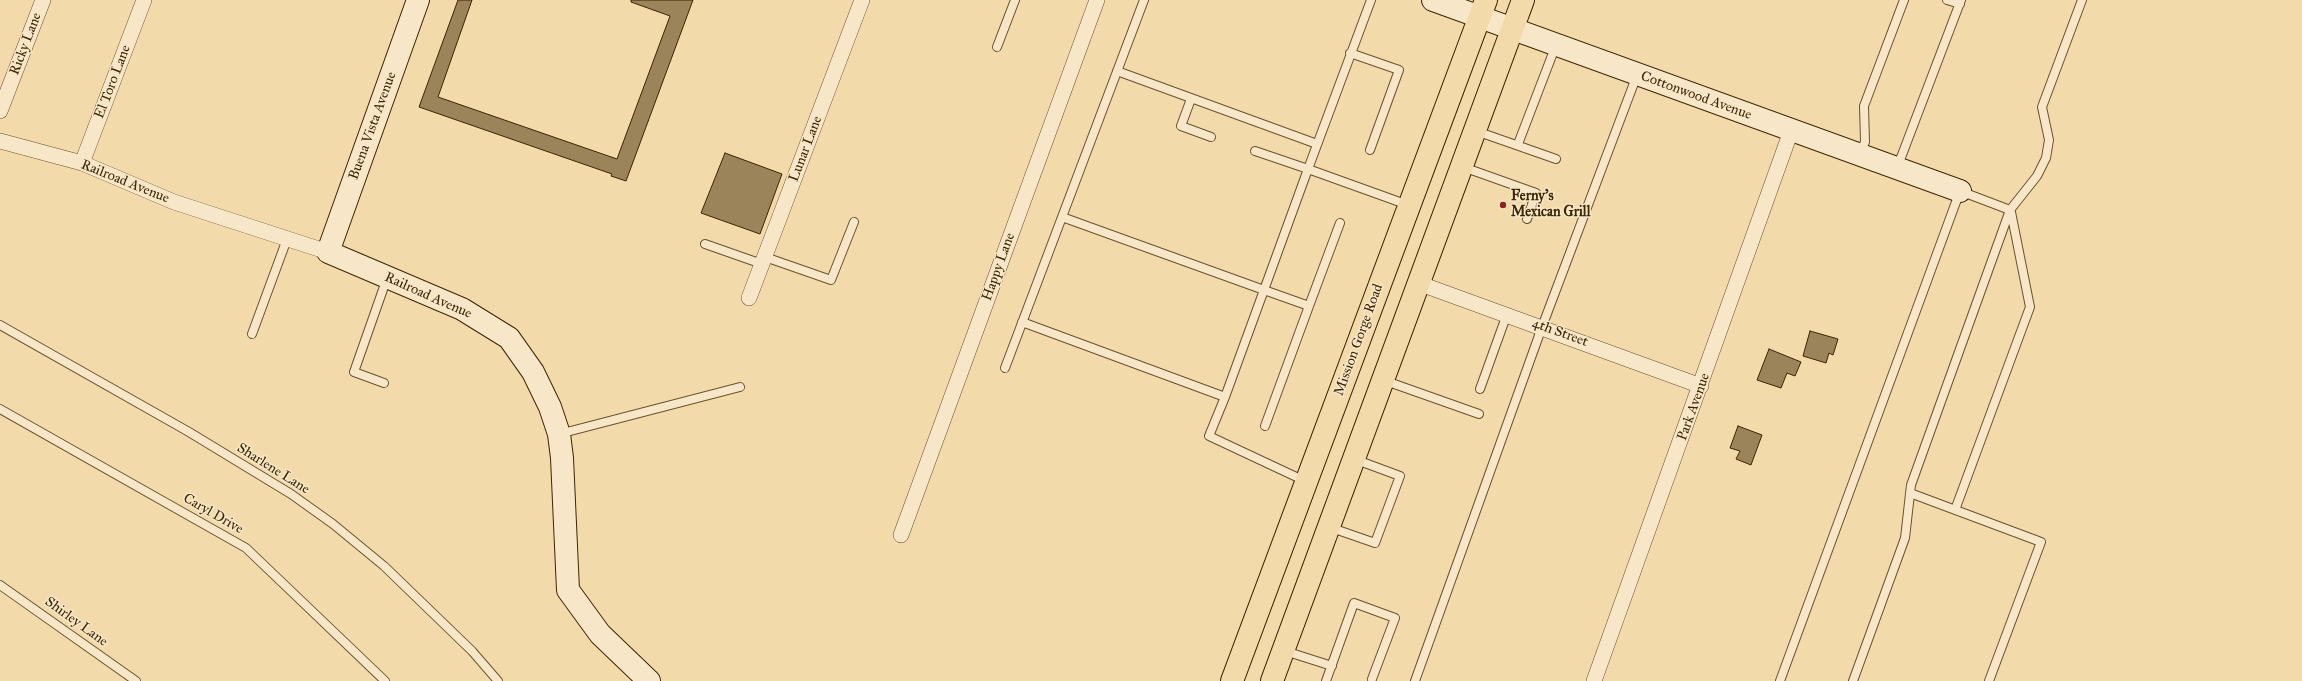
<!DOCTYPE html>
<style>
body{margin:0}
canvas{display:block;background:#f3daab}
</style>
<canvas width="2302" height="681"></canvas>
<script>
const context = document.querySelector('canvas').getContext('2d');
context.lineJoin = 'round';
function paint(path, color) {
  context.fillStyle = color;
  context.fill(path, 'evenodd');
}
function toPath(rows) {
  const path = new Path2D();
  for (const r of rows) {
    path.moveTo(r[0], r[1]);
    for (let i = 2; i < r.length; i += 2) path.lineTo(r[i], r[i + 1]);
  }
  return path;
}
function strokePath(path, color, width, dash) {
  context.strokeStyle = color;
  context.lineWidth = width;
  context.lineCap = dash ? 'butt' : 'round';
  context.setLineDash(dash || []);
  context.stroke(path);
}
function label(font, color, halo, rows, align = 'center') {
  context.font = font + ' "IM FELL Great Primer",serif';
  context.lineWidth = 3;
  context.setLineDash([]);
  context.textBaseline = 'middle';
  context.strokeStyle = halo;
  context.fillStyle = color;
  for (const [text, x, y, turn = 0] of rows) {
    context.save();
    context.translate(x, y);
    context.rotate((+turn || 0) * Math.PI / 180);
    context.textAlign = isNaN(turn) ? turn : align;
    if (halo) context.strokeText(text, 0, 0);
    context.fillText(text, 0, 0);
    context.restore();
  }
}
const building = toPath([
 [458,0,472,0,438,97,617,159,670,16,631,2,631,0,693,0,626,181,611,176,612,174,419,107,458,0],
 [725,153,782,174,760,234,701,213,725,153],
 [1810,331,1838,339,1833,355,1829,353,1826,363,1803,356,1810,331],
 [1769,349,1801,362,1795,376,1787,373,1781,388,1757,380,1769,349],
 [1738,426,1762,435,1751,465,1736,459,1740,451,1730,448,1738,426]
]);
paint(building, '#9b835a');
strokePath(building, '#3b2502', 1);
const lane = toPath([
 [1371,0,1308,169,1408,205],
 [1947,0,1960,4],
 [997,47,1015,0],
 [1350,53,1399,70,1370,150],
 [1117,71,1317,144],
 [1191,99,1181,126,1211,137],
 [1476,131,1556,159],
 [1518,144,1556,45],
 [1860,153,1865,142,1864,106,1904,0],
 [1463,167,1536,193,1527,219],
 [1897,168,1961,0],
 [1062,217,1264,290,1308,169,1255,151],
 [705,244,762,264],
 [765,257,831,280,854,222],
 [1309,306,1340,223],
 [1022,322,1225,397,1264,290,1309,306,1265,426],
 [0,325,189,432,291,494,333,524,384,566,472,651,498,681],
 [252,334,287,239],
 [1005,368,1144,0],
 [1383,380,1479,414],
 [384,383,354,372,387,278],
 [1480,389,1507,314],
 [1225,397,1209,436,1305,481],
 [0,409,246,548,385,681],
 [559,434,740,387],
 [1910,493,2041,542,1989,681],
 [1955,510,2030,307,2011,212],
 [1329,527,1375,543,1400,476,1354,459],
 [0,585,136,681],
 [1285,651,1332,666],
 [1326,681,1354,603,1395,618,1372,679],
 [1415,681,1542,327,1637,75],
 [1780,681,1960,191,2010,210],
 [1853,681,1905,538,1911,485,2010,210,2037,176,2046,158,2049,140,2042,107,2082,0]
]);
const street = toPath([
 [0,111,43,0],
 [0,141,82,163,174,202,328,252],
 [82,163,144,0],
 [1418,283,1701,386],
 [749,298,862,0],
 [901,535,1097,0],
 [1594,681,1791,131]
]);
const secondary = toPath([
 [418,0,328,252,462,309,509,338,533,372,550,407,559,434,562,458,568,590,600,634,649,681],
 [1433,0,1960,191]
]);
const primary = toPath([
 [1232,681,1486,0],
 [1272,681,1523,0]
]);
strokePath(lane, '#69522c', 10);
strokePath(street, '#69522c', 16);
strokePath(secondary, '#3b2502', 24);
strokePath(primary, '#3b2502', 24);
strokePath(lane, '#f7e7c8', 8);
strokePath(street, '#f7e7c8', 15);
strokePath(secondary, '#f7e7c8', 22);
strokePath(primary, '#f3daab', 22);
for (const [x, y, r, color] of [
 [1503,205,4,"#8f2418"]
]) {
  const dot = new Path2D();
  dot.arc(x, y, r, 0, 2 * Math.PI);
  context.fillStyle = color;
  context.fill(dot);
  strokePath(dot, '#f7e7c8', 1.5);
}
label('14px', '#3b2502', '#f7e7c8', [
 ["Ricky Lane",26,44,-69],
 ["El Toro Lane",113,82,-69],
 ["Cottonwood Avenue",1696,96,20],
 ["Buena Vista Avenue",373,126,-70],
 ["Lunar Lane",806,149,-69],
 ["Railroad Avenue",125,182,22],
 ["Happy Lane",999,267,-70],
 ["Railroad Avenue",428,296,24],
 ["4th Street",1560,333,20],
 ["Mission Gorge Road",1359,340,-70],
 ["Park Avenue",1694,407,-70],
 ["Sharlene Lane",273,469,32],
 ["Caryl Drive",213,514,30],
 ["Shirley Lane",76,622,36]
]);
label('bold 14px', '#3b2502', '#f7e7c8', [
 ["Ferny's",1511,197],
 ["Mexican Grill",1511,213]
], 'left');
</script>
